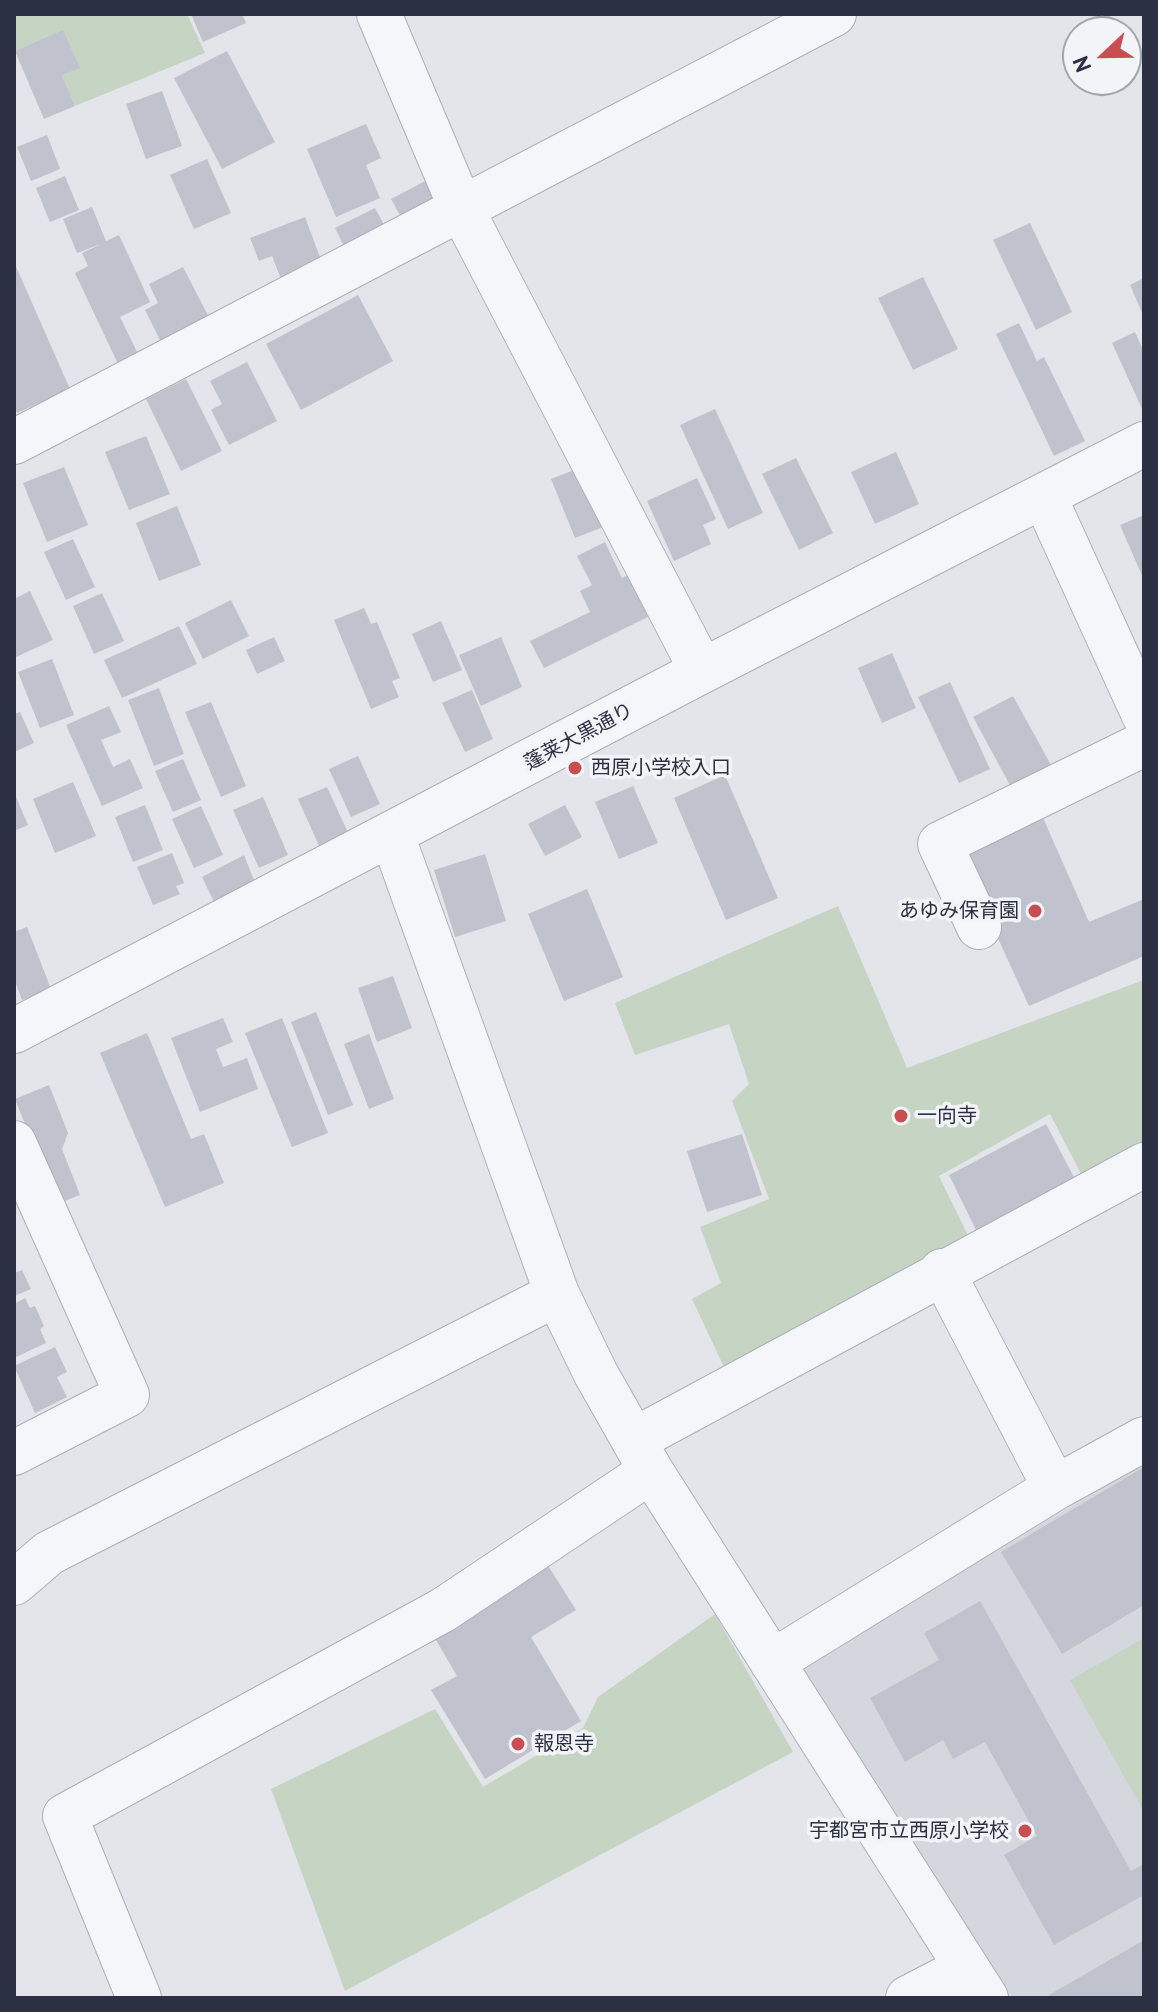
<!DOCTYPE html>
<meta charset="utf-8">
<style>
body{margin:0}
#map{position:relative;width:1158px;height:2012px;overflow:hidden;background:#e3e5ea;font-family:"PT Sans",sans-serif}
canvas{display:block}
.frame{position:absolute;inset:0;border:16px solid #2b3142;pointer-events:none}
.north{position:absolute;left:1062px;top:16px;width:80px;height:80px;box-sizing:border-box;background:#f2f4f8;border:2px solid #a2a6af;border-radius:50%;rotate:248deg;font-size:22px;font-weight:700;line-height:32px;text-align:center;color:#2b3142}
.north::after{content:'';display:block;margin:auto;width:28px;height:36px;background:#c94e52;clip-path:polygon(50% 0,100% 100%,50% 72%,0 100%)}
</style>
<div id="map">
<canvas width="1158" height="2012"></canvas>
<div class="frame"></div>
<div class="north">N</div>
</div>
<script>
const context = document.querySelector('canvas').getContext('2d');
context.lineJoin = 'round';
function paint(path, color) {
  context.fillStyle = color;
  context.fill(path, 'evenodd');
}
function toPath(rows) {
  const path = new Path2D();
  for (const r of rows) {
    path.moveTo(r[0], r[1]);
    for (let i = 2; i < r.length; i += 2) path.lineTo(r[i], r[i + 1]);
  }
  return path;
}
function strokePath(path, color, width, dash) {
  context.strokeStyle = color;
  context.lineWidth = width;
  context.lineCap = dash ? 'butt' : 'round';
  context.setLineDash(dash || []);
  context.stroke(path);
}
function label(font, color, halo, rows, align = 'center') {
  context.font = font + ' "PT Sans","Noto Sans JP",sans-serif';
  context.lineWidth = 7;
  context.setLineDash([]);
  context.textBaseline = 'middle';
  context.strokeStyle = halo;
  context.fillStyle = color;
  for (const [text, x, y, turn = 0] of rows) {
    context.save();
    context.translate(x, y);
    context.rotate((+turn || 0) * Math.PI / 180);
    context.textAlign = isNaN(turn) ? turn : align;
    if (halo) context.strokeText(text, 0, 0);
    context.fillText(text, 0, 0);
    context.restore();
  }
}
paint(toPath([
 [1144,1464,1144,1998,1012,1998,800,1663]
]), '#d5d7df');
paint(toPath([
 [14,14,187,14,205,53,75,106,62,75,79,67,63,31,15,51],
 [838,906,907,1068,1144,980,1144,1163,1090,1191,1050,1114,939,1176,976,1252,731,1382,692,1299,721,1283,700,1227,769,1199,732,1101,749,1084,729,1024,635,1055,615,1003],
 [715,1614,793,1752,345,1991,271,1789,435,1709,483,1787,583,1728,598,1697],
 [1144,1638,1144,1812,1070,1680]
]), '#c6d4c4');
paint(toPath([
 [191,14,242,14,246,23,203,42],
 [63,30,80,68,62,75,75,106,44,119,15,51],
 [227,51,275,142,222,169,174,78],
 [162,91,182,146,146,159,126,104],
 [366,124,381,158,366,165,380,198,336,217,307,149],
 [47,135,60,169,31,181,17,147],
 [207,159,231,213,194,229,170,175],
 [65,176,79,210,50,222,36,188],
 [431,178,445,202,406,226,391,199],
 [92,207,106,241,119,235,150,302,120,317,139,356,119,366,75,273,88,266,82,253,101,244,77,253,63,219],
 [375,208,388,232,349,256,335,228],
 [305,217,324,268,283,284,272,256,259,261,250,238],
 [1030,223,1072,312,1036,330,993,240],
 [14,262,70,389,17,413,14,405],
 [183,267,214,327,166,352,145,310,158,303,149,284],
 [923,277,958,349,913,370,878,298],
 [1144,278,1144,317,1130,285],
 [358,295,393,361,301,410,266,344],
 [1019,323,1037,361,1044,357,1085,441,1054,456,996,334],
 [1135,332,1144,352,1144,413,1112,343],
 [247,362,277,421,229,445,211,410,222,404,210,381],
 [186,379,222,451,181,471,146,399],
 [715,409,763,513,728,529,680,425],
 [146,436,170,494,129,510,105,452],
 [896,452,919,504,875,524,851,472],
 [796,458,833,533,799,550,762,474],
 [592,463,616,522,575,538,551,479],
 [64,467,88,525,47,542,23,483],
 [697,478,716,519,703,525,711,544,674,561,647,501],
 [177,506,201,565,159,581,136,523],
 [1144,515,1144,580,1120,525],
 [73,539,95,587,66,600,44,552],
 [605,542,622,578,635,571,656,613,544,668,530,641,590,612,580,591,592,585,577,556],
 [30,591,53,640,14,658,14,599],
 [102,593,124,641,94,654,73,606],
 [231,600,249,636,203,659,185,623],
 [364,608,371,624,377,622,400,678,392,681,399,697,371,709,334,620],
 [441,621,462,670,433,682,412,634],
 [179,626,197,664,122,698,104,660],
 [274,637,285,661,257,674,246,650],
 [501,637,522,687,481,706,459,655],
 [892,653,916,708,882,723,858,668],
 [52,659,74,715,40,728,18,672],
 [950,682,990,769,959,783,918,697],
 [159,688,184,754,154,766,128,700],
 [472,690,493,739,465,752,442,703],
 [1013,696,1051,765,1011,787,973,717],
 [211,702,246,786,221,797,185,712],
 [109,706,121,732,101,740,113,767,130,759,143,788,102,806,66,725],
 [20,712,34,743,14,752,14,714],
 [358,756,380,804,351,817,329,769],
 [183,759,201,800,173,812,155,771],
 [725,775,778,898,726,920,674,798],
 [73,782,96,836,55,853,33,799],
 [633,786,658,843,619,859,595,802],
 [327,787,349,835,320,848,298,799],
 [14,792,28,825,14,831],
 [263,797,288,855,259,868,233,810],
 [145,805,163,850,133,862,115,817],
 [565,805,582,837,545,856,528,824],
 [201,806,223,855,194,868,172,819],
 [1040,811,1089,922,1144,899,1144,956,1029,1006,957,849],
 [172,853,184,883,176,886,180,894,153,905,137,867],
 [485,854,506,921,455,937,434,870],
 [244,855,258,890,216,906,202,877],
 [587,889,623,977,564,1001,528,914],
 [27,927,51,989,22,1000,14,979,14,932],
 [393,976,412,1028,377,1042,358,988],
 [316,1012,353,1105,328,1115,291,1022],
 [223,1018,233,1042,216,1049,223,1067,247,1058,258,1089,200,1112,171,1038],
 [282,1018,328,1133,292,1147,245,1033],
 [147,1033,191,1139,204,1134,224,1183,165,1207,100,1053],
 [369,1034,394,1099,369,1109,344,1044],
 [49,1085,68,1133,62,1149,80,1195,57,1204,15,1099],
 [1046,1124,1076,1181,977,1232,949,1175],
 [742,1134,762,1195,707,1212,687,1151],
 [22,1270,31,1289,14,1296,14,1273],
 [25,1298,30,1308,35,1306,44,1326,40,1329,46,1343,14,1358,14,1304],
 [55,1347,67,1372,57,1377,67,1397,35,1413,14,1366],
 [1144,1467,1144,1605,1062,1654,1001,1552],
 [547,1564,576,1610,531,1637,581,1721,485,1779,431,1690,457,1676,433,1635],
 [980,1601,1131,1871,1144,1864,1144,1895,1054,1945,1004,1855,1037,1836,985,1742,953,1759,943,1740,905,1762,870,1698,939,1660,924,1633],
 [1144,1940,1144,1998,1051,1998,1049,1995]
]), '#c0c3cd');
const minor = toPath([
 [379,14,461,208,702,671],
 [14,442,834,14],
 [1044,496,1144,715],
 [392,835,557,1294,596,1374,651,1471,986,1998],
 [979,927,940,844,1144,744],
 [14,1031,702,671,1144,444],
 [14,1143,127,1395,14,1453],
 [942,1271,1055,1488],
 [634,1440,1144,1165],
 [14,1583,49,1553,557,1294],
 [772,1662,1055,1488,1144,1439],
 [139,1998,65,1816,443,1610,651,1471],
 [908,1998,966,1968]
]);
strokePath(minor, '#acafb8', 46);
strokePath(minor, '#f5f6f9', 44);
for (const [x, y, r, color] of [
 [575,768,8,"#c94e52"],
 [1035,911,8,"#c94e52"],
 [901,1116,8,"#c94e52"],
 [518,1744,8,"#c94e52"],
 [1025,1831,8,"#c94e52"]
]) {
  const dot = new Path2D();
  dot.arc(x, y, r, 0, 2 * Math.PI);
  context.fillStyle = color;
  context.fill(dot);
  strokePath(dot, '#f2f4f8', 3);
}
label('20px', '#2b3142', '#f2f4f8', [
 ["蓬莱大黒通り",579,737,-28]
]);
label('20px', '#2b3142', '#f2f4f8', [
 ["西原小学校入口",591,768],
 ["あゆみ保育園",1019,911,"right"],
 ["一向寺",917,1116],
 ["報恩寺",534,1744],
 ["宇都宮市立西原小学校",1009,1831,"right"]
], 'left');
</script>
